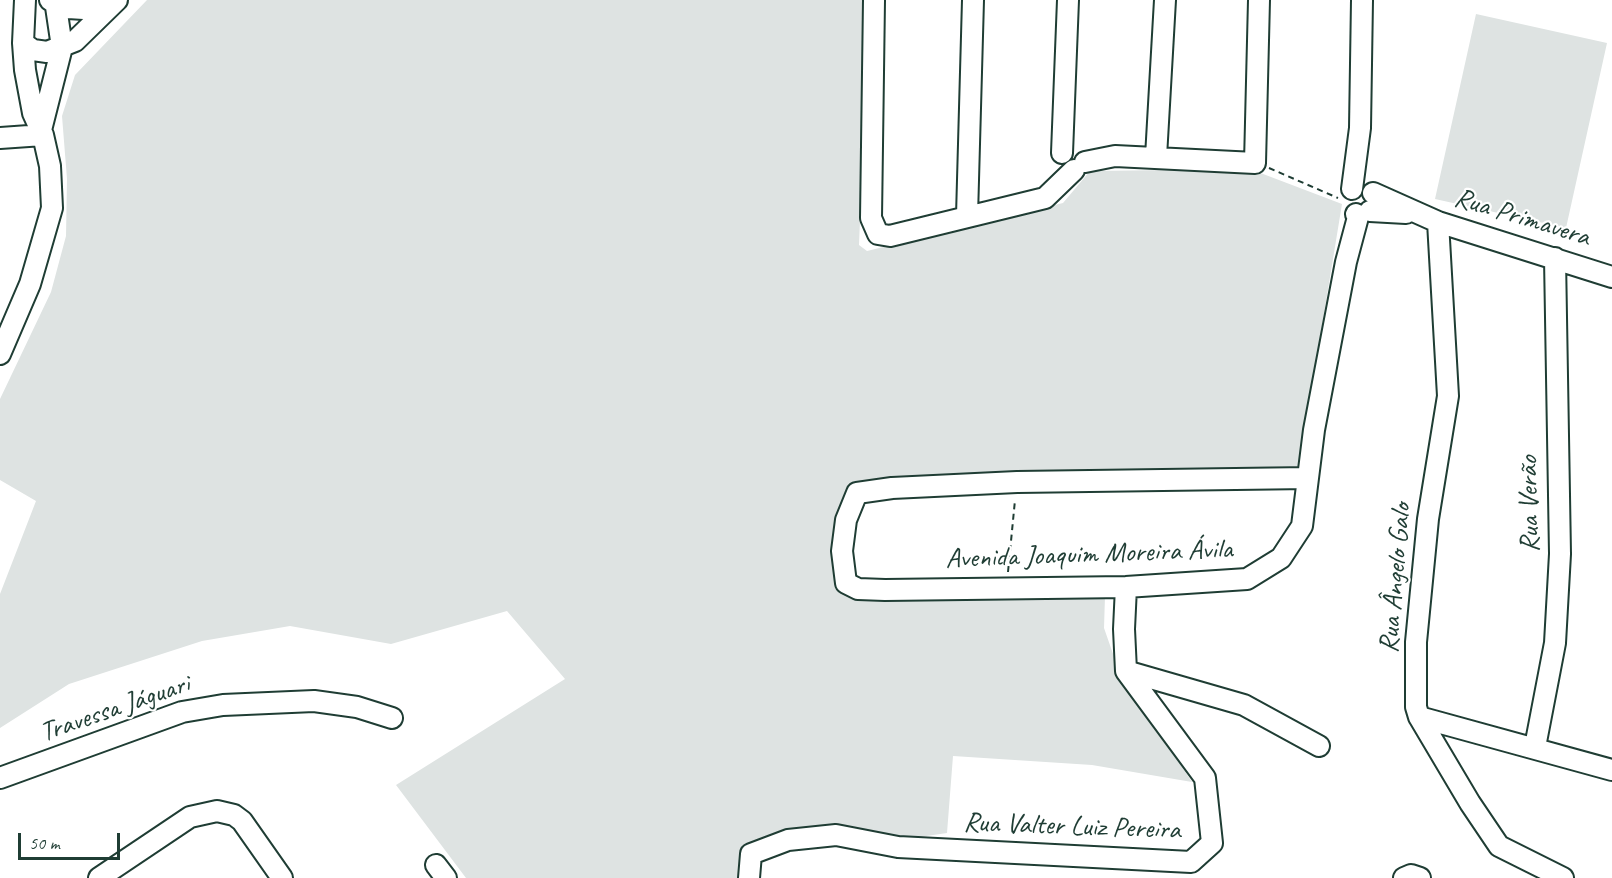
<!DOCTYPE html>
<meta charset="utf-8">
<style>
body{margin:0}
#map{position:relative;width:1612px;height:878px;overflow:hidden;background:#fff;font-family:Caveat,sans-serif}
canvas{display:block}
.scale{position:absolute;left:18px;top:833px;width:102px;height:27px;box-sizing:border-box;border:3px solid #1f3d34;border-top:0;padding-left:8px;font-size:18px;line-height:21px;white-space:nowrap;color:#1f3d34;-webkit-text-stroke:4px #fff;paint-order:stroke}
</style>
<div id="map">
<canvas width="1612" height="878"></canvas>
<div class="scale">50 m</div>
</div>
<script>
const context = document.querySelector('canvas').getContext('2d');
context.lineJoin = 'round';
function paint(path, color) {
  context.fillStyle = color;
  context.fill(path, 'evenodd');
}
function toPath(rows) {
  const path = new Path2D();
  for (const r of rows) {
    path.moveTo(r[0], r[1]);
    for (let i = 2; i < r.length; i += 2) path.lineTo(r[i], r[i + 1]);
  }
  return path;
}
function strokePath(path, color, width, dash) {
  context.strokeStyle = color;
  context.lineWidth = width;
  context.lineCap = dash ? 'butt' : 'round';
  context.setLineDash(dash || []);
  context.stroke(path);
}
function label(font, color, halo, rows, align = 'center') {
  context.font = font + ' Caveat,sans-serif';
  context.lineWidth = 4.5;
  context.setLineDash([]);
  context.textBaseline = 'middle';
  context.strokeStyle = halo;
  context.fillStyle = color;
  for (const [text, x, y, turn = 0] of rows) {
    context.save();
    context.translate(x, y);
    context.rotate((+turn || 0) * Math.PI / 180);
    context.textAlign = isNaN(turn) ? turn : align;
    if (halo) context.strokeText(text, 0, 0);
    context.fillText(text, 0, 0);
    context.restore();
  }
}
paint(toPath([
 [147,0,869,0,859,245,867,251,1063,203,1090,171,1250,169,1342,204,1299,466,895,479,854,483,839,510,834,548,841,587,1105,596,1104,628,1120,674,1192,782,1092,765,953,756,947,833,899,840,786,835,741,878,466,878,396,785,565,679,507,611,391,644,290,626,202,641,69,684,0,728,0,594,36,501,0,480,0,399,51,292,66,236,67,179,62,116,75,75],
 [1476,14,1607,43,1566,228,1435,199]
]), '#dee3e2');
const minor = toPath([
 [50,0,68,8,84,9,105,0],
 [874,0,871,218,878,234,890,236,1045,198,1074,170],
 [23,43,33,50,47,52,75,41,117,0],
 [41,130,62,47,55,0],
 [0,138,43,135],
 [1062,153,1068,0],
 [1156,157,1165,0],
 [1085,162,1115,156,1255,163,1259,0],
 [1352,189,1360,128,1362,0],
 [1373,193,1438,222,1612,277],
 [1370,211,1406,213],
 [967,216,973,0],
 [1438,222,1448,396,1428,519,1416,642,1416,707,1419,717,1470,803,1499,846,1563,878],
 [0,354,30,284,52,208,50,166,43,135,33,113,25,70,23,43,25,0],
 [1308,478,1017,482,892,488,857,493,846,520,842,551,846,583,858,589,885,590,1126,587,1247,579,1281,558,1302,526,1314,430,1346,262,1358,217,1356,214],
 [1126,671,1244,705,1319,746],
 [1419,717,1612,770],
 [1535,747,1555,643,1560,554,1555,258],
 [0,778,182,712,223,705,314,701,357,707,392,718],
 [436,865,446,878],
 [99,878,190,817,217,811,234,815,242,821,282,878],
 [749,878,751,854,788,840,836,835,898,847,1191,862,1212,843,1205,778,1126,671,1124,629,1126,587],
 [1404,878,1411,875,1420,878]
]);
strokePath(minor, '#1f3d34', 24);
strokePath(toPath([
 [1269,168,1338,198],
 [1008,572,1015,500]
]), '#1f3d34', 2, [6, 4.5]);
strokePath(minor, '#fff', 20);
label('28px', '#1f3d34', '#fff', [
 ["Rua Primavera",1522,218,17],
 ["Rua Verão",1530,504,-91],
 ["Avenida Joaquim Moreira Ávila",1089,555,-2],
 ["Rua Ângelo Galo",1396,578,-85],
 ["Travessa Jáguari",115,709,-19],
 ["Rua Valter Luiz Pereira",1072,827,2]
]);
</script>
